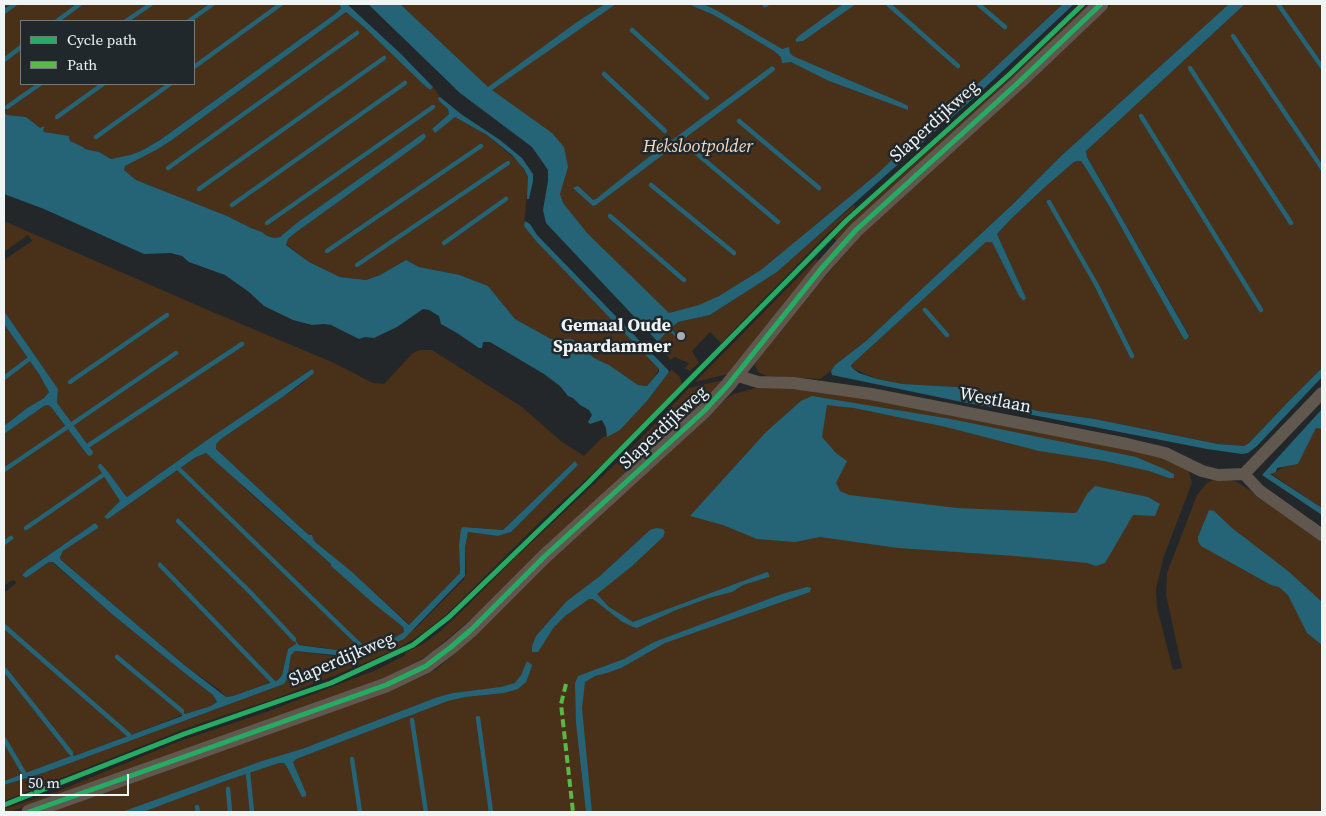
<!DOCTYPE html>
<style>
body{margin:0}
#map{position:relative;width:1326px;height:816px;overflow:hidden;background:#232729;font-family:"Source Serif 4",serif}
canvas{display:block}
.frame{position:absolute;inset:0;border:5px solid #eff4f5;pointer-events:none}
.legend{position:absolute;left:20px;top:20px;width:175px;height:65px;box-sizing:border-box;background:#21282b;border:1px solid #737a7c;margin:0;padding:6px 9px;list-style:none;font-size:15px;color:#eff4f5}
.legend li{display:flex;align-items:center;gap:10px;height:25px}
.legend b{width:25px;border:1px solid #737a7c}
.scale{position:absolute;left:20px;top:774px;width:109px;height:22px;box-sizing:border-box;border:2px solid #eff4f5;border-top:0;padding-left:6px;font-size:15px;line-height:18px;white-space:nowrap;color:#eff4f5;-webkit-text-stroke:4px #21282b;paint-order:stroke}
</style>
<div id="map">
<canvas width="1326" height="816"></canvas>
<div class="frame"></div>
<ul class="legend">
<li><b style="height:6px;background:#26ab63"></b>Cycle path</li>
<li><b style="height:6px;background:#58b947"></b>Path</li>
</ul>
<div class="scale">50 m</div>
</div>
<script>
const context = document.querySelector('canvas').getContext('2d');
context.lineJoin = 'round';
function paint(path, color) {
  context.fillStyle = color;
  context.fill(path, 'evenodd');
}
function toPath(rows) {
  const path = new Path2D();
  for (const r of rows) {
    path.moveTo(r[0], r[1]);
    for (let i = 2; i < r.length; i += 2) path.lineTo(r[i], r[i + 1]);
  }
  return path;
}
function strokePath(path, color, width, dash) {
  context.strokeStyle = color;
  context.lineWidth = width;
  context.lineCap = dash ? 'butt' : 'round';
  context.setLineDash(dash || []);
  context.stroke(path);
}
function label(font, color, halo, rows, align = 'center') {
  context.font = font + ' "Source Serif 4",serif';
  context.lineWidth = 5;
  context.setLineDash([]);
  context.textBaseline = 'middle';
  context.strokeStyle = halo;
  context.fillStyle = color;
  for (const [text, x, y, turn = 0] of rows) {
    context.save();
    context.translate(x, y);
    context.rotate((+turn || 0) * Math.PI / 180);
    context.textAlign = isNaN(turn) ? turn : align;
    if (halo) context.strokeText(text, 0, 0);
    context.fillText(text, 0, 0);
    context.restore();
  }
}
paint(toPath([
 [4,4,339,4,341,7,335,14,160,140,141,151,125,157,111,159,99,152,85,149,70,141,70,137,44,132,26,117,7,115,4,112,7,109,4,109],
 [21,21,194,21,194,84,21,84],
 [384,4,1069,4,948,117,949,119,940,127,939,124,828,228,854,205,855,208,827,234,721,343,710,332,692,351,699,363,690,371,685,368,689,363,674,357,671,360,656,343,668,330,675,336,676,334,670,328,678,322,710,315,777,272,809,243,735,293,665,318,553,206,556,170],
 [1088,4,1092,4,837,241,834,238,850,221,1012,76],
 [1112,4,1229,4,1061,156,1014,203,866,341,835,365,831,371,820,379,767,376,758,372,755,365,758,359,816,287,872,223],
 [1245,4,1322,4,1322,368,1287,403,1249,443,1244,446,1218,444,1095,419,1038,411,969,394,957,387,903,384,877,379,852,368,851,365,986,242,992,242,1019,296,1026,298,997,234,1012,218,1045,187,1074,162,1078,161,1081,161,1085,167,1111,209,1182,336,1189,335,1087,157,1086,151],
 [346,12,364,27,430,89,433,87,440,97,438,99,439,101,448,109,449,114,432,129,435,132,452,119,455,117,460,119,487,135,520,163,528,177,528,183,524,226,659,369,654,378,647,386,638,385,609,365,594,358,572,339,551,339,515,319,488,286,460,275,419,267,406,260,380,275,366,280,340,277,309,262,286,244,288,239,295,233,426,137,362,177,298,222,280,237,274,238,267,236,262,232,251,228,227,216,136,180,124,170,125,166,172,140],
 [4,221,208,310,332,362,373,383,384,384,412,354,419,350,432,350,522,407,562,442,584,456,603,437,620,430,647,401,669,372,672,370,680,377,682,384,603,464,542,520,447,614,423,633,399,648,339,674,277,698,187,728,4,801,4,785,46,772,284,684,287,679,291,655,295,651,344,657,368,654,386,647,416,628,464,579,466,573,465,547,468,532,498,536,511,532,578,465,575,461,503,530,463,527,459,545,460,573,410,625,350,571,314,541,312,535,309,535,301,528,216,449,214,446,221,439,303,383,312,369,207,440,130,495,127,497,125,495,109,473,98,465,120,501,112,509,108,519,202,453,209,454,252,495,331,564,331,566,403,627,404,632,396,637,381,643,351,652,296,644,288,649,282,675,278,680,233,696,226,697,218,689,183,664,61,560,60,557,63,551,98,528,95,523,27,570,22,575,26,578,49,562,52,562,113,615,187,675,213,695,217,702,211,706,195,711,185,714,182,712,182,715,154,726,74,756,71,755,72,756,4,781,4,593,16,583,14,580,11,581,4,586,4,434,44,406,48,405,51,407,86,453,57,403,58,389,4,311,4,260,32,241,28,235,4,252],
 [816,259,820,262,728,374,695,382],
 [4,324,39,374,49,392,44,398,27,408,4,426],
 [723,380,708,398,474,617,432,652,417,662,388,678,34,804,9,812,4,812,4,809,56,792,177,742,269,711,329,688,376,670,404,656,406,652,423,644,438,633,459,614,517,556,624,456,689,388],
 [759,387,817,389,1159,456,1185,468,1189,472,1192,483,1164,556,1156,589,1157,607,1173,670,1182,668,1166,595,1167,573,1197,495,1207,483,1213,480,1229,480,1237,482,1322,537,1322,812,47,812,389,691,426,675,438,668,461,648,548,562,727,398,734,394],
 [1316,428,1322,429,1322,508,1270,473,1276,472,1283,467,1298,464]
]), '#483019');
paint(toPath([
 [339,4,347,4,401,54,433,87,430,90,423,84,364,27,346,12,172,140,156,150,125,166,124,170,136,180,227,216,251,228,262,232,267,236,274,238,280,237,298,222,424,133,426,137,421,142,295,233,288,239,286,245,309,262,340,277,366,280,380,275,406,260,419,267,460,275,488,286,515,319,551,339,572,339,594,358,609,365,638,385,647,386,659,372,659,369,536,241,524,226,525,221,530,224,537,235,668,370,669,372,647,401,620,430,607,437,606,428,602,420,590,424,588,422,592,415,589,410,580,405,573,398,568,396,560,386,544,374,490,342,483,342,482,348,479,348,457,333,441,324,439,316,429,310,423,309,397,327,374,338,365,337,359,339,331,325,324,324,312,325,293,320,264,306,249,292,225,275,189,262,182,256,171,253,144,254,44,209,4,194,4,109,7,107,4,112,7,115,26,117,40,128,45,126,43,130,44,132,69,136,70,141,83,147,85,149,99,152,111,159,130,155,141,151,160,140,335,14,341,8],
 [368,4,400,4,488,87,577,22,605,4,616,4,492,90,552,133,564,147,568,167,560,194,563,203,587,233,669,313,699,305,719,296,761,270,876,175,933,121,939,122,940,127,777,272,710,315,678,322,671,328,676,335,675,336,668,330,658,342,546,223,543,210,548,181,548,170,532,147,460,93],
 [688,4,703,4,716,10,782,49,789,47,790,53,793,56,900,102,908,106,908,110,829,81,791,62,782,63,781,57,774,51,714,15],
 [843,4,856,4,803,41,796,42,796,39,800,35],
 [1063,4,1074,4,976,96,951,118,948,118,947,115,953,107],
 [1229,4,1245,4,1086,151,1087,157,1189,336,1188,338,1185,340,1182,336,1111,209,1085,167,1081,161,1078,161,1074,162,1045,187,1012,218,997,234,1026,298,1024,301,1019,296,992,242,986,242,851,365,852,368,859,373,877,379,903,384,957,387,969,394,1038,411,1095,419,1218,444,1244,446,1249,443,1287,403,1322,368,1322,377,1257,446,1248,453,1242,454,1207,449,1017,412,962,402,832,375,831,371,835,365,866,341,1014,203,1061,156],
 [772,66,775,68,775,70,761,81,596,205,593,206,573,188,578,186,593,200,596,199,641,163],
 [440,97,461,114,500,140,522,158,533,174,533,181,529,199,527,199,527,196,528,177,524,169,512,155,487,135,455,117,435,133,432,129,449,114,448,109,439,101,438,98],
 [4,311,58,389,57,403,93,452,92,455,89,456,86,453,51,407,48,405,44,406,4,434,4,426,27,408,44,398,49,392,39,374,4,324],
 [312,369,314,372,313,374,284,396,221,439,216,444,216,449,301,528,309,535,312,535,314,541,352,572,409,625,460,573,459,545,461,529,463,527,503,530,575,461,578,465,511,532,498,536,468,532,465,547,465,576,404,639,368,654,355,657,295,651,291,655,287,679,284,684,46,772,4,785,4,781,71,756,71,753,74,756,182,716,182,711,185,714,211,706,217,702,213,695,187,675,113,615,53,562,49,562,26,578,22,575,27,570,95,523,98,526,98,528,63,551,60,557,61,560,183,664,226,697,233,696,278,680,282,675,288,649,296,644,294,639,299,645,351,652,381,643,396,637,404,632,403,627,373,603,331,566,331,564,206,453,196,457,108,519,104,517,120,501,98,467,99,464,101,464,109,473,125,495,127,497,130,495,207,440],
 [812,396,951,419,1136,457,1162,468,1174,474,1174,478,1169,478,1149,471,1104,461,1039,451,946,427,854,408,827,405,822,437,836,453,847,461,836,483,840,491,849,495,957,508,1074,513,1077,512,1087,494,1095,486,1148,497,1160,504,1155,516,1133,515,1105,563,1096,566,1087,563,1015,556,898,548,820,537,795,542,757,539,723,525,690,516,766,432,801,401],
 [1322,409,1322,429,1316,428,1298,464,1277,468,1276,472,1270,474,1322,508,1322,515,1262,475],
 [1209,510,1214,511,1232,528,1288,571,1322,602,1322,645,1307,633,1288,595,1279,587,1271,585,1228,561,1201,546,1198,541,1198,537],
 [656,528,663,529,665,532,663,537,631,567,597,594,609,607,633,622,767,572,769,574,769,577,743,585,732,592,709,598,676,610,637,628,633,627,621,621,593,599,589,599,565,616,554,627,538,652,532,652,532,646,536,636,567,601,600,576,650,530],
 [807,587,811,588,810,592,665,643,621,668,607,673,595,676,585,682,582,708,592,812,586,812,576,723,575,683,578,676,624,659,654,642,782,594],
 [527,661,532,665,531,669,526,682,518,689,504,693,465,697,448,701,296,759,293,762,294,765,306,793,306,796,302,797,287,767,284,763,279,763,228,780,143,812,122,812,262,761,302,749,438,697,453,693,501,687,515,683,521,675]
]), '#246476');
strokePath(toPath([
 [888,4,958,66],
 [978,4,1005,27],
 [1278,4,1322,67],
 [765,5,767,4],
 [4,12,15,4],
 [57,21,80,4],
 [126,21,151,4],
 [189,21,213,4],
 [632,30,707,98],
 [1233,36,1322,168],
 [4,60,21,47],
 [194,67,281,4],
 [1190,68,1291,223],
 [604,74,665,131],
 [7,107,40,84],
 [1141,116,1261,310],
 [57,117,103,84],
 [739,121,819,188],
 [96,137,170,84],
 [695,152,778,222],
 [168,168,357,33],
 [651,185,734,253],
 [199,189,384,58],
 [1049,202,1096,284,1132,356],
 [232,205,405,83],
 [610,216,684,280],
 [267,223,433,107],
 [444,243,506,199],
 [327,251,481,146],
 [357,265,508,163],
 [925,310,947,335],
 [4,378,29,359],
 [70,382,167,315],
 [72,424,176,353],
 [89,445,242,344],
 [179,469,364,649],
 [4,470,66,428],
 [178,521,250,592,294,639],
 [26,528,103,475],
 [4,543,11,538],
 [160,565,273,682],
 [4,626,129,735],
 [117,657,182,711],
 [5,670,71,753],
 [478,718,491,812],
 [412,720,426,812],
 [4,739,24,773],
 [352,759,360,812],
 [248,773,252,812],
 [228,789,230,812],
 [197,807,198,812]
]), '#246476', 4.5);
strokePath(toPath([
 [735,375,758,382,793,383,871,394,1127,444,1165,453,1202,471,1218,475,1244,474,1322,393],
 [1244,474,1260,491,1322,535]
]), '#60574f', 12);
strokePath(toPath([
 [29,812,386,685,426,666,451,647,472,629,545,556,704,411,728,385,821,269,856,230,1019,82,1101,4]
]), '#60574f', 15);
strokePath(toPath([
 [566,684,561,704,573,812]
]), '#58b947', 4, [8, 4]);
strokePath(toPath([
 [4,805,184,734,331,683,413,645,449,617,588,483,847,220,1010,74,1083,4],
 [29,812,386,685,426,666,451,647,472,629,545,556,704,411,728,385,821,269,856,230,1019,82,1101,4]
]), '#26ab63', 5);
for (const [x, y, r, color] of [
 [681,336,5,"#a8acae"]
]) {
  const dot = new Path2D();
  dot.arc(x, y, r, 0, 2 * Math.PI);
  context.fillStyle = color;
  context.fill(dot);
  strokePath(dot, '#21282b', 2);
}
label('18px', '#eff4f5', '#21282b', [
 ["Slaperdijkweg",935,122,-42],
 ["Westlaan",995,401,11],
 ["Slaperdijkweg",664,428,-43],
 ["Slaperdijkweg",342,660,-23]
]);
label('italic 18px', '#f8d8be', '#21282b', [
 ["Hekslootpolder",698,147]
]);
label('bold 18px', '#eff4f5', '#21282b', [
 ["Gemaal Oude",671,326],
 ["Spaardammer",671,347]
], 'right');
</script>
